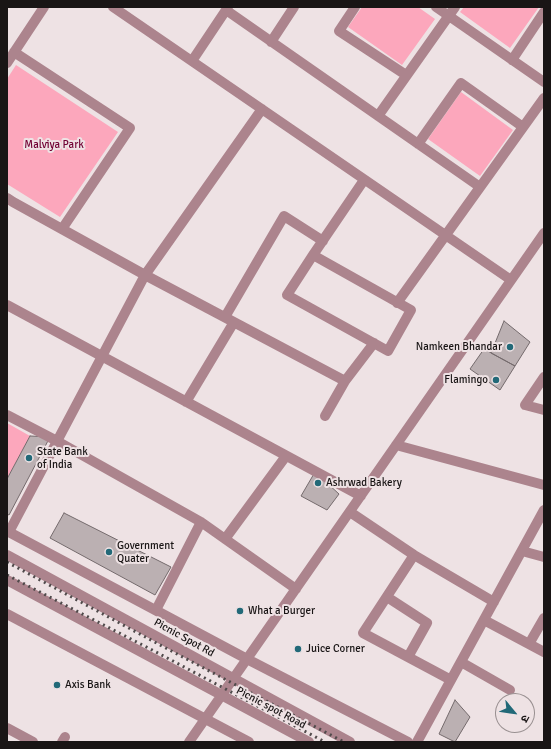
<!DOCTYPE html>
<meta charset="utf-8">
<style>
body{margin:0}
#map{position:relative;width:551px;height:749px;overflow:hidden;background:#eee2e4;font-family:Signika,"Noto Sans Devanagari",sans-serif}
canvas{display:block}
.frame{position:absolute;inset:0;border:8px solid #191515;pointer-events:none}
.north{position:absolute;left:495px;top:693px;width:40px;height:40px;box-sizing:border-box;background:#eee2e4;border:1px solid #999091;border-radius:50%;rotate:119deg;font-size:11px;font-weight:700;line-height:16px;text-align:center;color:#191515}
.north::after{content:'';display:block;margin:auto;width:14px;height:18px;background:#226978;clip-path:polygon(50% 0,100% 100%,50% 72%,0 100%)}
</style>
<div id="map">
<canvas width="551" height="749"></canvas>
<div class="frame"></div>
<div class="north">उ</div>
</div>
<script>
const context = document.querySelector('canvas').getContext('2d');
context.lineJoin = 'round';
function paint(path, color) {
  context.fillStyle = color;
  context.fill(path, 'evenodd');
}
function toPath(rows) {
  const path = new Path2D();
  for (const r of rows) {
    path.moveTo(r[0], r[1]);
    for (let i = 2; i < r.length; i += 2) path.lineTo(r[i], r[i + 1]);
  }
  return path;
}
function strokePath(path, color, width, dash) {
  context.strokeStyle = color;
  context.lineWidth = width;
  context.lineCap = dash ? 'butt' : 'round';
  context.setLineDash(dash || []);
  context.stroke(path);
}
function label(font, color, halo, rows, align = 'center') {
  context.font = font + ' Signika,sans-serif';
  context.lineWidth = 4;
  context.setLineDash([]);
  context.textBaseline = 'middle';
  context.strokeStyle = halo;
  context.fillStyle = color;
  for (const [text, x, y, turn = 0] of rows) {
    context.save();
    context.translate(x, y);
    context.rotate((+turn || 0) * Math.PI / 180);
    context.textAlign = isNaN(turn) ? turn : align;
    if (halo) context.strokeText(text, 0, 0);
    context.fillText(text, 0, 0);
    context.restore();
  }
}
paint(toPath([
 [362,7,418,7,435,19,402,65,348,27],
 [464,7,539,7,510,48,460,12],
 [16,65,118,132,60,217,7,184,7,79],
 [461,92,513,130,480,176,428,139],
 [7,423,30,436,7,479]
]), '#fca7bc');
const building = toPath([
 [504,321,530,342,515,366,491,353,504,321],
 [484,349,515,366,500,390,470,369,484,349],
 [30,436,50,437,9,515,7,514,7,479,30,436],
 [315,472,339,494,327,510,301,496,315,472],
 [64,513,171,567,155,595,50,538,64,513],
 [455,700,470,717,455,742,439,734,455,700]
]);
paint(building, '#bbb0b2');
strokePath(building, '#746a6c', 1);
strokePath(toPath([
 [113,7,511,280],
 [355,7,339,31,406,75],
 [436,7,544,82],
 [226,10,480,187],
 [271,42,294,7],
 [14,52,130,128,62,229],
 [512,60,544,12],
 [192,61,228,7],
 [7,63,44,7],
 [378,116,455,7],
 [418,144,461,83,523,127],
 [7,198,13,202,145,275,345,381],
 [313,255,411,310,388,351,287,295,313,255,364,180],
 [397,303,544,98],
 [7,305,361,496],
 [225,317,284,216,323,241],
 [544,377,525,405,544,410],
 [186,402,234,322],
 [7,415,57,441,201,522,296,589],
 [325,416,345,381,374,343],
 [396,445,544,485],
 [350,512,414,555,494,602],
 [7,531,247,659,408,742],
 [9,532,145,275,262,109],
 [225,539,286,456],
 [522,551,544,557],
 [7,555,350,742],
 [414,555,363,633,451,680],
 [7,580,309,742],
 [387,597,427,623,408,657],
 [156,610,201,522],
 [7,614,249,742],
 [484,620,544,652],
 [529,644,544,618],
 [461,662,510,690],
 [7,728,33,742],
 [62,742,65,737],
 [189,742,544,233],
 [417,742,544,510]
]), '#ac848d', 10);
strokePath(toPath([
 [7,562,162,646,344,742],
 [7,575,156,652,325,742]
]), '#504a4b', 3, [2, 4]);
for (const [x, y, r, color] of [
 [510,347,4,"#226978"],
 [496,380,4,"#226978"],
 [29,458,4,"#226978"],
 [318,483,4,"#226978"],
 [109,552,4,"#226978"],
 [240,611,4,"#226978"],
 [298,649,4,"#226978"],
 [57,685,4,"#226978"]
]) {
  const dot = new Path2D();
  dot.arc(x, y, r, 0, 2 * Math.PI);
  context.fillStyle = color;
  context.fill(dot);
  strokePath(dot, '#eee2e4', 1.5);
}
label('11px', '#710033', '#eee2e4', [
 ["Malviya Park",54,145]
]);
label('11px', '#191515', '#eee2e4', [
 ["Namkeen Bhandar",502,347,"right"],
 ["Flamingo",488,380,"right"],
 ["State Bank",37,452],
 ["of India",37,465],
 ["Ashrwad Bakery",326,483],
 ["Government",117,546],
 ["Quater",117,559],
 ["What a Burger",248,611],
 ["Juice Corner",306,649],
 ["Axis Bank",65,685]
], 'left');
label('11px', '#191515', '#eee2e4', [
 ["Picnic Spot Rd",184,638,29],
 ["Picnic spot Road",271,708,28]
]);
</script>
